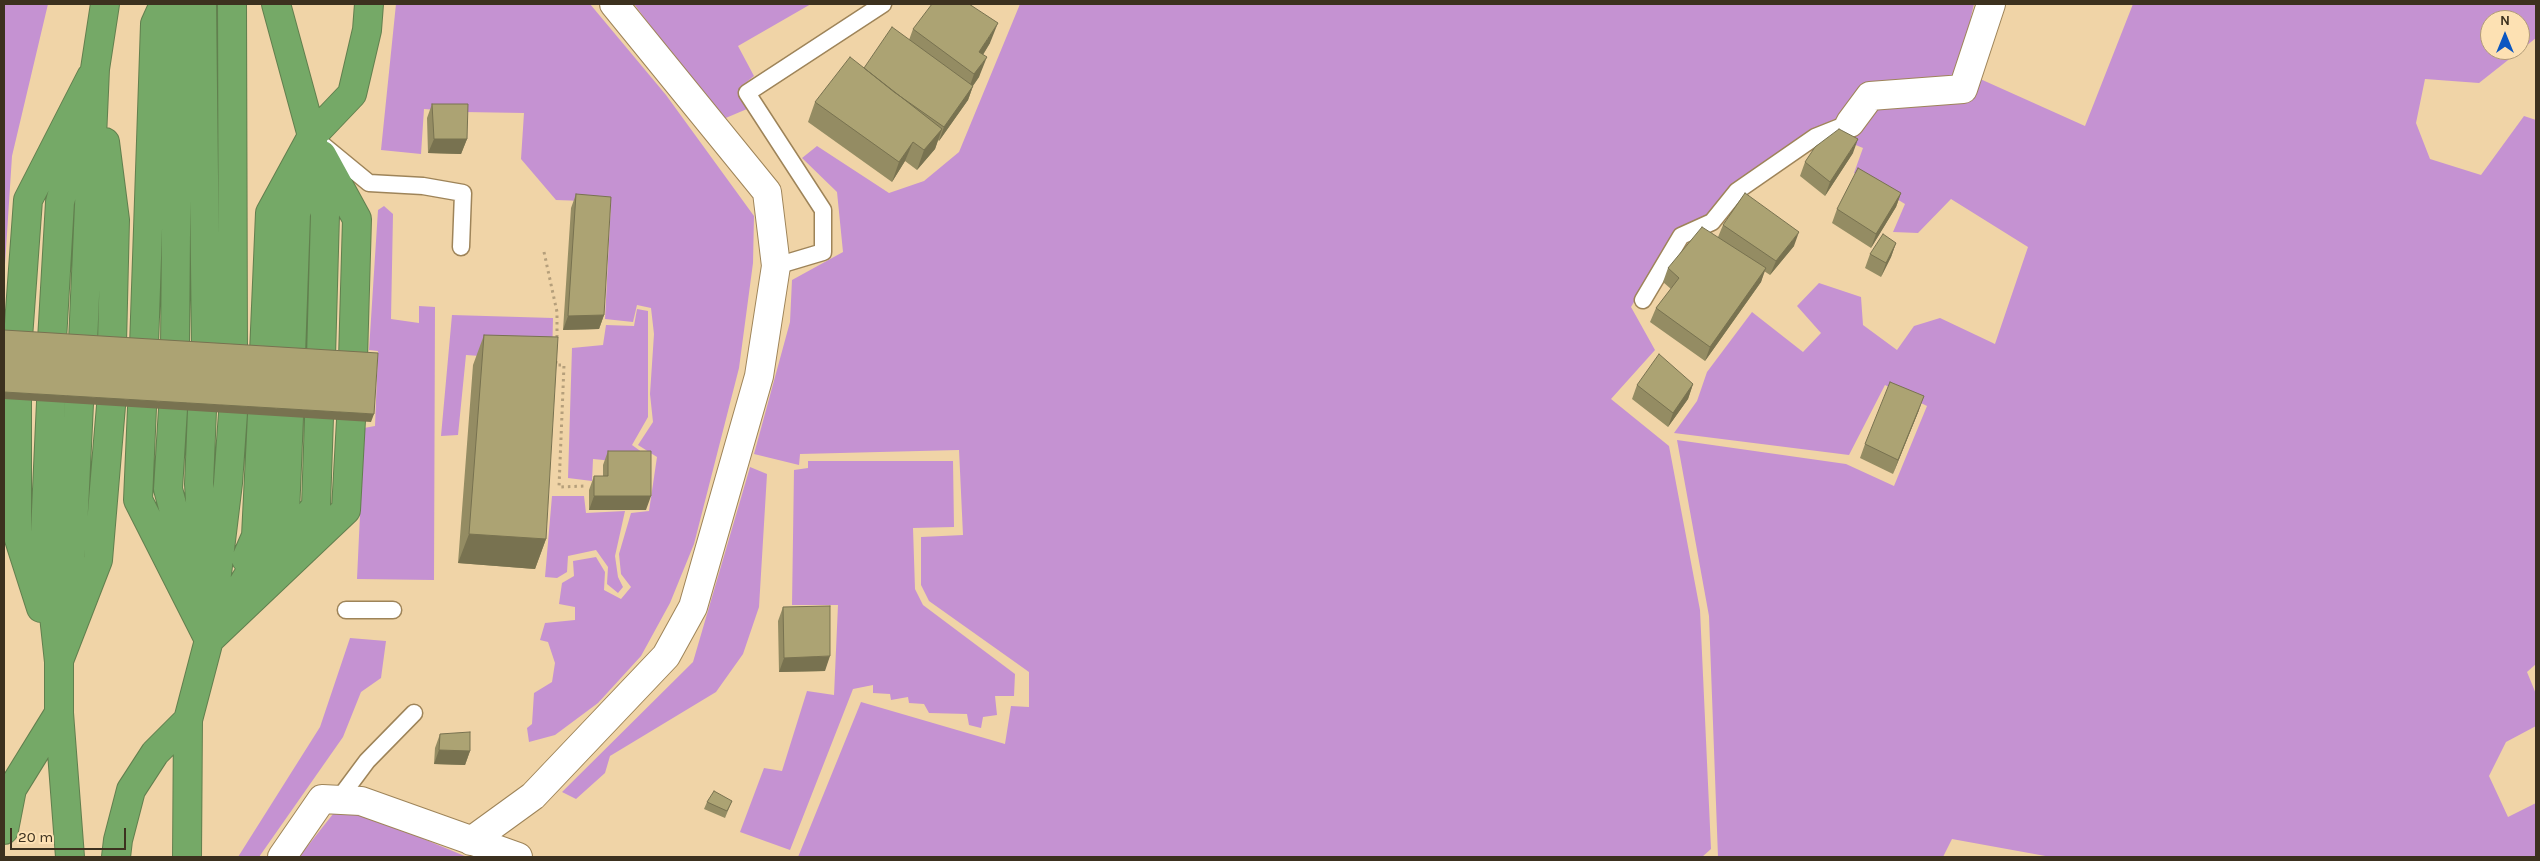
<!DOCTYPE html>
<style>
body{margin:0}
#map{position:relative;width:2540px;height:861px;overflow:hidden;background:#f0d4a7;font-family:Karla,sans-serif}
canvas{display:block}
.frame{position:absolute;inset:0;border:5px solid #3c311f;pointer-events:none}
.north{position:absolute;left:2480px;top:10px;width:50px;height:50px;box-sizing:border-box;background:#fde1b3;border:1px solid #b09b78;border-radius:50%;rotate:0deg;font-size:14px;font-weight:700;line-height:20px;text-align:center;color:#3c311f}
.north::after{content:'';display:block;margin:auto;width:18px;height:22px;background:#0b57c1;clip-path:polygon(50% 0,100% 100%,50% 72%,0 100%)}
.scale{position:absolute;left:10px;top:828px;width:116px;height:22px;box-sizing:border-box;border:2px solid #3c311f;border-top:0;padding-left:6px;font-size:15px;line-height:18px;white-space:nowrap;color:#3c311f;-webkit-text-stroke:4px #fde1b3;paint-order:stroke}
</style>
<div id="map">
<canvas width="2540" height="861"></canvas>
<div class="frame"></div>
<div class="north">N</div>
<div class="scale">20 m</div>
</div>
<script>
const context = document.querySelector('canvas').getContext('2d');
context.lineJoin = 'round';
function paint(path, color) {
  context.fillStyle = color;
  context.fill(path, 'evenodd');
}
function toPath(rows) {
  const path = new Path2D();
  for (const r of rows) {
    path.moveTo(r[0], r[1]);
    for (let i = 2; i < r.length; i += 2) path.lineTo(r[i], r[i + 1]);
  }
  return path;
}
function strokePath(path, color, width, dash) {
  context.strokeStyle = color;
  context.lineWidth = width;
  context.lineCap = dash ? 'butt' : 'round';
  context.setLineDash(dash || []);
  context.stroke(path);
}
paint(toPath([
 [4,4,48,4,12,156,4,280],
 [396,4,590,4,666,95,754,216,753,263,739,368,694,544,670,603,641,656,598,703,555,735,529,742,527,728,532,724,534,693,552,682,555,663,548,642,540,640,545,623,575,620,575,607,559,604,562,583,574,576,573,561,596,557,605,572,604,590,621,599,631,587,621,574,619,554,631,513,649,511,657,457,638,445,653,422,650,394,654,334,651,308,637,305,633,322,605,319,611,202,556,200,521,159,524,113,464,112,424,109,421,154,381,150],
 [634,4,811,4,738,46,754,76,739,88,747,109,721,120],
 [1020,4,1974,4,1957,77,1847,114,1809,130,1732,187,1711,215,1677,229,1631,307,1655,350,1611,399,1669,446,1700,610,1711,849,1702,857,798,857,861,702,1005,744,1011,706,1029,707,1029,672,929,601,921,585,921,537,963,535,959,450,800,454,799,465,754,454,790,322,792,280,843,252,837,192,802,158,817,146,889,193,924,181,959,152],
 [2133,4,2536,4,2536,38,2479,83,2425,79,2416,123,2430,159,2481,175,2524,116,2536,120,2536,664,2527,672,2536,694,2536,726,2506,742,2489,776,2508,817,2536,803,2536,857,2051,857,1952,839,1943,857,1718,857,1709,616,1677,440,1846,464,1894,486,1927,406,1885,385,1849,455,1674,433,1697,401,1707,372,1752,312,1803,352,1821,333,1797,306,1819,283,1861,297,1863,325,1897,350,1914,326,1940,318,1995,344,2028,247,1951,199,1918,233,1893,232,1905,204,1854,173,1863,148,1841,139,1875,107,1978,78,2085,126],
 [2490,20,2520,20,2520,50,2490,50],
 [384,206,393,214,391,319,419,323,419,306,435,307,434,580,357,579,364,428,375,426,378,351,369,350,378,210],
 [637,309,648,311,648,417,632,445,650,458,645,464,593,459,592,481,568,478,572,348,603,345,606,325,634,326],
 [452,315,553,318,552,361,466,355,458,435,441,436],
 [808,461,953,461,954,527,913,528,915,589,923,605,1015,674,1014,696,995,696,997,715,983,717,981,728,969,725,967,714,929,713,924,704,909,703,908,697,891,700,890,694,873,693,873,685,853,689,790,850,740,832,764,768,782,771,807,691,834,695,838,605,792,605,794,470,808,468],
 [750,467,767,474,759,607,743,654,716,692,610,756,605,773,576,799,562,792,693,662],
 [552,496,584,496,586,513,625,511,615,556,618,577,623,587,618,593,607,584,608,567,596,550,568,556,567,572,557,578,545,577],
 [350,638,386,641,381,678,361,692,343,737,259,857,238,857,320,727],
 [333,814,364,814,467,857,299,857]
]), '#c592d2');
const service = toPath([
 [324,146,369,183,423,186,463,193,461,247],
 [776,266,823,252,823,210,747,93,883,4],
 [1643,300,1681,236,1712,222,1737,191,1815,137,1850,123],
 [346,610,393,610],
 [338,800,367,761,414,713]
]);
const minor = toPath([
 [1850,123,1870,96,1963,89,1991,4],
 [471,841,533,796,666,656,693,607,759,376,776,266,767,192,614,4],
 [282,857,322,799,361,801,518,857]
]);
const motorway = toPath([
 [202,4,206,350],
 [232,4,233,351],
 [276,4,312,136,325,215,321,357],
 [105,142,115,220,112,344],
 [322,155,357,219,353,359],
 [18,338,28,200,91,77],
 [52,340,60,202,82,121],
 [83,342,95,69,105,4],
 [144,346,155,24,164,4],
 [175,348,178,4],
 [264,353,270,213,312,136,352,94,367,30,369,4],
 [291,355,296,214,307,162],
 [17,400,17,533,41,608],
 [51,402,45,533,59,662,59,713,70,857],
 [142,408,138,500,209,640],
 [173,409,168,489,193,583],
 [202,411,199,484,204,568],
 [277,555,316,506,319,418],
 [246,559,256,536,262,415],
 [228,609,285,514,289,417],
 [64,611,73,529,79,404],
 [209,640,346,510,351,420],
 [60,658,98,560,111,406],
 [4,830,12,789,59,713],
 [116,857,118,840,131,790,155,753,188,720],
 [187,857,188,720,209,640,228,483,233,413]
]);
strokePath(service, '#9e8459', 19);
strokePath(minor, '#9e8459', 30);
strokePath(motorway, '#617f4e', 30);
strokePath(toPath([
 [544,252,557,312,557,340],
 [556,361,556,365,564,365,559,487,586,486]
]), '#b59f7b', 3, [2.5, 4]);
strokePath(service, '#fff', 16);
strokePath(minor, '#fff', 28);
strokePath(motorway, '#75a967', 28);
paint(toPath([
 [913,29,990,43,983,55,979,77,973,86,968,100,939,141,938,140,935,149,917,170,905,161,892,182,808,122,815,102,909,40],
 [432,104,467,139,461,154,428,153,427,118],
 [1853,153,1825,196,1800,176,1805,162],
 [1901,193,1896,207,1871,248,1832,223,1837,209],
 [576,194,604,315,599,329,563,330,571,208],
 [1723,225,1794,246,1770,275,1764,271,1761,282,1705,361,1650,322,1656,308,1671,289,1663,282,1668,268,1718,237],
 [1896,243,1891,257,1881,277,1865,268,1870,254],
 [484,335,546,539,535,569,458,563,473,365],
 [1693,384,1688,399,1668,427,1632,399,1637,385],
 [1919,410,1893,474,1860,458,1865,444],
 [608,451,646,510,589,510,589,490,594,476,603,476,603,465],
 [783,607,825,671,779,672,778,621],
 [440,734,470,751,465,765,434,764,435,748],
 [732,801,725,818,704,809,707,802]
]), '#948c63');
paint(toPath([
 [998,23,990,43,972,72,979,52],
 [987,57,979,77,967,94,974,74],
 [973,86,968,100,939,141,944,127],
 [942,129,935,149,917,170,924,150],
 [434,139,467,139,461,154,428,153],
 [1858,139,1853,153,1825,196,1830,182],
 [913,142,905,161,892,182,899,162],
 [1901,193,1896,207,1871,248,1876,234],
 [1799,232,1794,246,1770,275,1776,261],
 [1896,243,1891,257,1881,277,1886,263],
 [1766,268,1761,282,1705,361,1710,347],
 [604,315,599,329,563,330,568,316],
 [1693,384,1688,399,1668,427,1673,413],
 [4,392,374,414,371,422,4,399],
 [1924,396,1919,410,1893,474,1898,460],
 [594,496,651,496,646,510,589,510],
 [469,534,546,539,535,569,458,563],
 [830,656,825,671,779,672,784,658],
 [439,750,470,751,465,765,434,764]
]), '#787250');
const building = toPath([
 [932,4,969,4,998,23,979,52,987,57,974,74,913,29,932,4],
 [892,27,973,86,944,127,894,92,864,68,892,27],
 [850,57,942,129,924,150,913,142,899,162,815,102,850,57],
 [432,104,468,104,467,139,434,139,432,104],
 [1839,129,1858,139,1830,182,1805,162,1815,147,1839,129],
 [1858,168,1901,193,1876,234,1837,209,1858,168],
 [1745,193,1799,232,1776,261,1723,225,1745,193],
 [576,194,611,197,604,315,568,316,576,194],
 [1702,227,1766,268,1710,347,1656,308,1679,278,1668,268,1702,227],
 [1883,234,1896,243,1886,263,1870,254,1883,234],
 [4,330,378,353,374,414,4,392,4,330],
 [484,335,558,337,546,539,469,534,484,335],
 [1659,354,1693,384,1673,413,1637,385,1659,354],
 [1890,382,1924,396,1898,460,1865,444,1890,382],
 [608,451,651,451,651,496,594,496,594,476,608,476,608,451],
 [830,606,830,656,784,658,783,607,830,606],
 [470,732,470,751,439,750,440,734,470,732],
 [714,791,732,801,727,811,707,802,714,791]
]);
paint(building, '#aca373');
strokePath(building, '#787250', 1);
</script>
